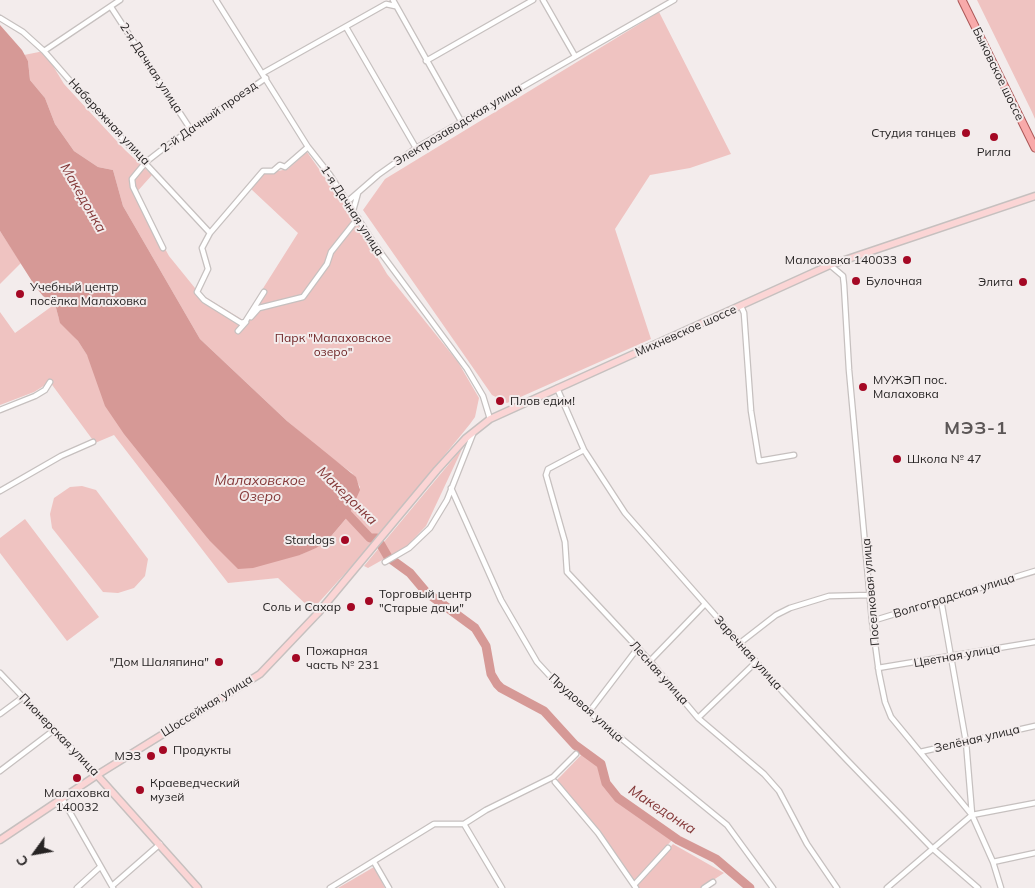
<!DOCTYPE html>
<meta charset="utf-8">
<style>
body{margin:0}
#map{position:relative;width:1035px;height:888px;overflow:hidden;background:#f3ecec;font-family:Mulish,sans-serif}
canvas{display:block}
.north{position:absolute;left:10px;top:828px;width:50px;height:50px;-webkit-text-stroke:4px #f3ecec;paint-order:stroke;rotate:238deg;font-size:14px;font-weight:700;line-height:20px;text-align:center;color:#272424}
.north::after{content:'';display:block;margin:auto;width:18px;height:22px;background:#272424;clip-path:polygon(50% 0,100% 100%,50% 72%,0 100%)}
</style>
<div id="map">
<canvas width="1035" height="888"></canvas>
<div class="north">С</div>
</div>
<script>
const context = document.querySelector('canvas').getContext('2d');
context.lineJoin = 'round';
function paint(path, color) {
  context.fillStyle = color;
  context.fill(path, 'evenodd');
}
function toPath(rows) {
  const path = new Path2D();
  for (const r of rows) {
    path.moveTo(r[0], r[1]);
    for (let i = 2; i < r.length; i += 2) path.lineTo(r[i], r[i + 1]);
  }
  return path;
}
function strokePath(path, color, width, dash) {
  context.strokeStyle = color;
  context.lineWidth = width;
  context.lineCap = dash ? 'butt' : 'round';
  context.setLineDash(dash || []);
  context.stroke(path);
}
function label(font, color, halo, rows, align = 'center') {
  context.font = font + ' Mulish,sans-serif';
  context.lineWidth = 4;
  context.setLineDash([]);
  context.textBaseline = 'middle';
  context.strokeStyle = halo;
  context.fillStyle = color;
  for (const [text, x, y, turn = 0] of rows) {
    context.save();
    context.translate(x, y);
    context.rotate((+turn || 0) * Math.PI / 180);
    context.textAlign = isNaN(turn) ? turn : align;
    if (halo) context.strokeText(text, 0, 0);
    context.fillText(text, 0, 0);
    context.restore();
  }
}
paint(toPath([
 [977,0,1035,0,1035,119,1032,112],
 [659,12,731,154,690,168,650,175,615,229,651,339,507,403,492,395,363,210,385,179],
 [44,51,64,84,125,150,152,175,135,194,169,256,199,293,243,320,298,233,251,189,263,174,288,169,307,152,355,220,387,274,458,362,479,398,475,417,470,424,377,538,312,610,278,578,228,583,114,435,95,443,50,382,34,392,0,405,0,312,15,333,55,304,59,319,78,341,209,540,300,555,327,541,349,515,360,487,352,473,327,455,287,421,200,339,123,206,113,170,98,167,74,151,55,124,45,98,30,80,28,61,24,55],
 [0,231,21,263,0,284],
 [463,447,426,526,407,546,368,568,364,566],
 [82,486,96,490,148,559,145,576,134,588,118,593,103,592,52,528,50,514,54,498,70,487],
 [25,519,99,617,67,641,0,553,0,538],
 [583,753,600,765,605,784,617,800,672,840,634,882,600,831,557,780],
 [673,844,724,873,701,888,637,888,636,885],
 [374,867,385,888,338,888]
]), '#efc3c1');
paint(toPath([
 [0,25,22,50,28,61,30,80,45,98,55,124,74,151,98,167,113,170,123,206,200,339,287,421,356,477,360,490,349,515,327,541,316,548,300,555,253,568,238,569,209,540,124,434,105,406,87,355,78,341,60,323,55,304,43,296,35,286,0,231]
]), '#d69996');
strokePath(toPath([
 [341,507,370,538,377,538,388,557,410,573,426,592,475,628,486,646,491,674,497,684,501,688,544,711,575,745,601,764,606,783,618,798,678,840,716,859,750,888]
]), '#d69996', 9);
const street = toPath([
 [216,0,308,147,330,175,375,245,467,369,483,396,490,419],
 [393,0,461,121],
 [543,0,575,56],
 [111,7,191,130],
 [0,18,23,32,44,51,93,107,210,233],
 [346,27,416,148],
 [44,51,120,0],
 [426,61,533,0],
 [263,73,386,4,395,6],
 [347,202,378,175,416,148,674,0],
 [353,211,358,193],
 [163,248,133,187,132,179,146,162,164,148,266,78],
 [830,265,843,276,844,285,849,370,872,621,879,673,885,702,891,717,972,815,993,862,1001,888],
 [264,292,245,322,241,323,204,300,197,292,208,269,202,248,210,233,263,171,273,171,280,165,285,167,308,147],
 [741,306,744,313,751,411,759,461,794,455],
 [251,317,259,308,303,297,327,264,331,252,358,218],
 [238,331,246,322],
 [557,388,584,450,625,513,783,692,846,759,932,848,978,888],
 [0,410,35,396,45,390,50,382],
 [584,450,548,469,546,475,565,542,567,572,650,661,698,718,764,774,779,791,807,844,837,888],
 [451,488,501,600,537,662,561,688,589,712,727,825,773,888],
 [0,491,61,456,93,442],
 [385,562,409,548,430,528,447,500,473,434],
 [941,600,966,742,972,814],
 [872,621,1035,571],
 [740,643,776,615,790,608,829,596,871,595],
 [650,661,705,604],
 [878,668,1035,642],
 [0,673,97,775],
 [589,712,637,649],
 [0,714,23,697],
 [698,718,756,662],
 [920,752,1035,726],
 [0,771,54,730],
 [555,782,598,833,636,888],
 [63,800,113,888],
 [464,824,502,888],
 [374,862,389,888],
 [993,862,1035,853],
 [634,885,668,848],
 [112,886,160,844],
 [77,888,100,867],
 [330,888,434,824,464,824,486,810,553,777,576,754],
 [704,888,713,882],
 [887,888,972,815,1035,803]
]);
const secondary = toPath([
 [97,775,198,888],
 [0,840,97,775,260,674,318,613,437,470,466,438,490,419,830,265,1035,196]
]);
const primary = toPath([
 [962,0,1035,148]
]);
strokePath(street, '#c6c0bf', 7);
strokePath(secondary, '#c6c0bf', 9);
strokePath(primary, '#ac5757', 9);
strokePath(street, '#fff', 4.5);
strokePath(secondary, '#fbd5d5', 6);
strokePath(primary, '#f8aaaa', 7);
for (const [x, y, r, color] of [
 [966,133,5,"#a40824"],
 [994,137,5,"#a40824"],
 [907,260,5,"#a40824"],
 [856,281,5,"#a40824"],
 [1023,282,5,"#a40824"],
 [20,294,5,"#a40824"],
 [863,387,5,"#a40824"],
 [500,401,5,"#a40824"],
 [897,459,5,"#a40824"],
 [345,540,5,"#a40824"],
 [369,601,5,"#a40824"],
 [351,607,5,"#a40824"],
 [296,658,5,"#a40824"],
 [219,662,5,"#a40824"],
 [163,750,5,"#a40824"],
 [151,756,5,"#a40824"],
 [77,778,5,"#a40824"],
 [140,790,5,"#a40824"]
]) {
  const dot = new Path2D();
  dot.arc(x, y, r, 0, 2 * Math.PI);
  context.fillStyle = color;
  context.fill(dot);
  strokePath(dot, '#f3ecec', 2);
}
label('12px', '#272424', '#f3ecec', [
 ["2-я Дачная улица",151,68,57],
 ["Быковское шоссе",998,74,64],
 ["2-й Дачный проезд",209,117,-35],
 ["Набережная улица",109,122,47],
 ["Электрозаводская улица",458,125,-31],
 ["1-я Дачная улица",352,211,57],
 ["Михневское шоссе",686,331,-24],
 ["Поселковая улица",871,592,-95],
 ["Волгоградская улица",954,596,-17],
 ["Заречная улица",748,653,48],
 ["Цветная улица",957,656,-10],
 ["Лесная улица",659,673,48],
 ["Шоссейная улица",207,706,-32],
 ["Прудовая улица",586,708,42],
 ["Пионерская улица",59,735,46],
 ["Зелёная улица",977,739,-13]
]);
label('12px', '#272424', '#f3ecec', [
 ["Студия танцев",956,133,"right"],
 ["Ригла",994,152,"center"],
 ["Малаховка 140033",897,260,"right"],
 ["Булочная",866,281],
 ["Элита",1013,282,"right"],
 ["Учебный центр",30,287],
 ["посёлка Малаховка",30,301],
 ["МУЖЭП пос.",873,380],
 ["Малаховка",873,394],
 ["Плов едим!",510,401],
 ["Школа № 47",907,459],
 ["Stardogs",335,540,"right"],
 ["Торговый центр",379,594],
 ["\"Старые дачи\"",379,608],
 ["Соль и Сахар",341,607,"right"],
 ["Пожарная",306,651],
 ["часть № 231",306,665],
 ["\"Дом Шаляпина\"",209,662,"right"],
 ["Продукты",173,750],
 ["МЭЗ",141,756,"right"],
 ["Краеведческий",150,783],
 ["музей",150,797],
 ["Малаховка",77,793,"center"],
 ["140032",77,807,"center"]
], 'left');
label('12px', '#6f2628', '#f3ecec', [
 ["Парк \"Малаховское",333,338],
 ["озеро\"",333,352]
]);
label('italic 14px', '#853a3a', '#f3ecec', [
 ["Македонка",83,198,60],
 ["Малаховское",260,481],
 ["Озеро",260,497],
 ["Македонка",347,496,44],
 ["Македонка",662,810,33]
]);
context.letterSpacing = '1px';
label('bold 18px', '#5b5656', '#f3ecec', [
 ["МЭЗ-1",976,429]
]);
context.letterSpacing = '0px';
</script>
